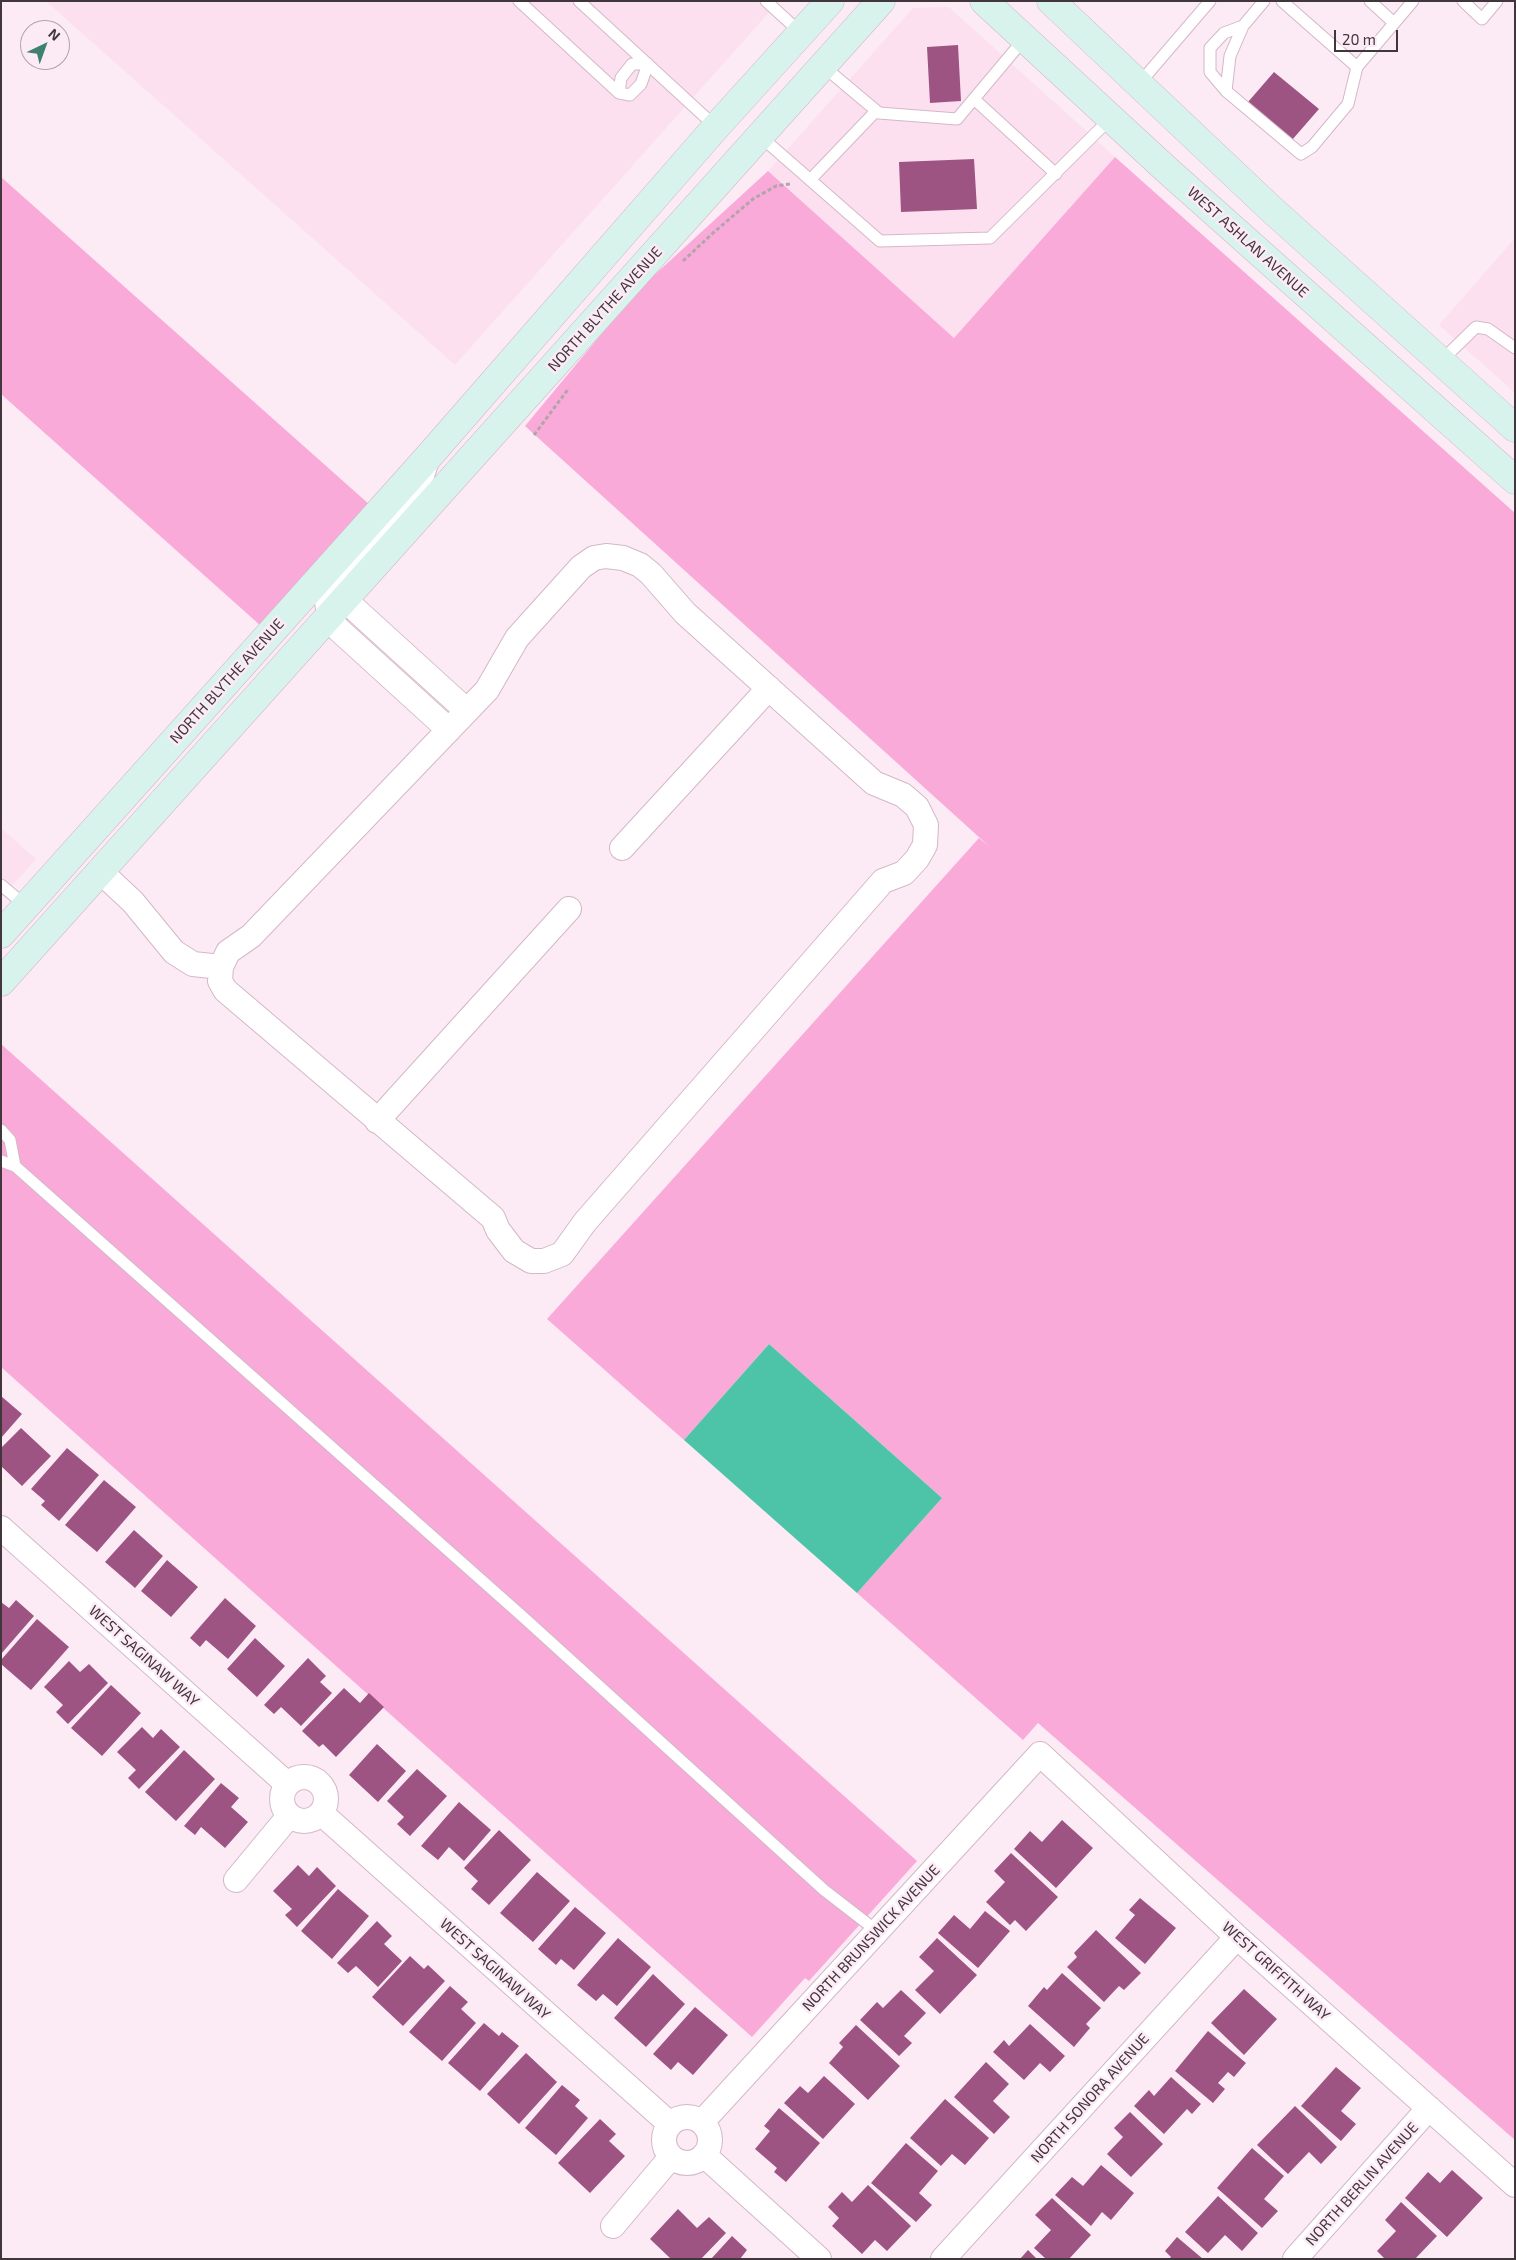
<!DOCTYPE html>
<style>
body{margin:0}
#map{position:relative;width:1516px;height:2260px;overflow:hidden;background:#fcebf5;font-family:"Exo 2",sans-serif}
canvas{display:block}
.frame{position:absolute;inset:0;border:2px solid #40363c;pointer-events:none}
.north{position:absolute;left:20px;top:20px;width:50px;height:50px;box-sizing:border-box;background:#fcebf5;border:1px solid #b1a3ab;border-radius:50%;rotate:42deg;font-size:14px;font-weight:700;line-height:20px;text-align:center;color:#40363c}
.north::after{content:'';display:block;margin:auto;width:18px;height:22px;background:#3f806e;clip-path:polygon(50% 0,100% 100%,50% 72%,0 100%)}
.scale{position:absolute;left:1334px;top:30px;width:64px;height:22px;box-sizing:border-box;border:2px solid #40363c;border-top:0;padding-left:6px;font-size:15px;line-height:18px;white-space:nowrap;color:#40363c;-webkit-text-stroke:4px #fcebf5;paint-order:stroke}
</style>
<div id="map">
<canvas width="1516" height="2260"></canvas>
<div class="frame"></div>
<div class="north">N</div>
<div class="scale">20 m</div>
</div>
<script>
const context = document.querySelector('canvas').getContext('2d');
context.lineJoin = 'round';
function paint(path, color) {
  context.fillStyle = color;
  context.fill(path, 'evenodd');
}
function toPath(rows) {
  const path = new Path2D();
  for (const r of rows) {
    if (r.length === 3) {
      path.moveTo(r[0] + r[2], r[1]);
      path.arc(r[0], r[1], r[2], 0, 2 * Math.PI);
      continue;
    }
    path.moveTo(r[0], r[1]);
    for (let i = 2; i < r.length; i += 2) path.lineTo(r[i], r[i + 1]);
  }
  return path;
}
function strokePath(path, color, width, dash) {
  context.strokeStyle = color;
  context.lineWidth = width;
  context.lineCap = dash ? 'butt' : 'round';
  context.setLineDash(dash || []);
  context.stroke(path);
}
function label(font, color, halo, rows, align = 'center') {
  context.font = font + ' "Exo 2",sans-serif';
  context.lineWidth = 5;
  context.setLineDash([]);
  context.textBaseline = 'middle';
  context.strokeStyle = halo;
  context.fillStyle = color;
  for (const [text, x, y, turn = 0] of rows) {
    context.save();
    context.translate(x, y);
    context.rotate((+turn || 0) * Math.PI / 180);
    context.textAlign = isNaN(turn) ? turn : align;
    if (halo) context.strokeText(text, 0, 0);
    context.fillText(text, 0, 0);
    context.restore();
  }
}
paint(toPath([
 [46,1,779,1,455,365],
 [949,7,1115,157,954,338,768,171,913,8],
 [1515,238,1515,393,1439,325],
 [1,828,36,859,1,898]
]), '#fce0f0');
paint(toPath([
 [1115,157,1515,513,1515,2140,1038,1723,1023,1740,857,1593,942,1498,769,1344,684,1440,547,1319,979,838,991,848,525,426,638,290,768,171,954,338],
 [1,177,370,505,261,626,1,394],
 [1,1044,917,1861,809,1981,805,1978,752,2037,1,1367]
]), '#f9aad9');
paint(toPath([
 [769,1344,942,1498,857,1593,684,1440]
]), '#4dc4a7');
paint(toPath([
 [958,45,961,101,930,103,927,47],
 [1274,72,1319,109,1292,140,1248,102],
 [974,159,977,209,901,212,899,162],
 [1,1396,22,1414,1,1438],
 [21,1428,51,1456,22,1486,1,1466,1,1448],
 [67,1448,99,1475,59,1521,41,1505,45,1501,31,1489],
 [104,1480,136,1507,97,1552,65,1525],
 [134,1530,163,1556,135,1588,105,1562],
 [167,1560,198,1587,171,1617,141,1591],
 [225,1598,256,1626,228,1659,206,1640,200,1647,190,1638],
 [16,1600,34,1616,1,1654,1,1602,9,1608],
 [37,1619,69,1647,31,1690,1,1664,1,1660],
 [255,1638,285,1666,257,1697,227,1669],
 [308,1658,326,1676,320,1682,332,1693,301,1726,281,1707,274,1714,264,1705],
 [69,1661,80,1672,89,1664,108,1683,68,1724,56,1712,63,1705,44,1687],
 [111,1685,141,1713,102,1756,71,1728],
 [344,1688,360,1703,369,1693,384,1707,336,1757,323,1744,319,1747,302,1731],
 [142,1727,153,1738,161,1729,180,1747,139,1789,128,1778,136,1770,117,1752],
 [377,1744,406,1771,378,1802,349,1775],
 [184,1750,215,1779,176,1821,145,1792],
 [417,1769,447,1796,410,1836,397,1824,404,1817,387,1801],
 [221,1783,239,1798,231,1807,248,1822,225,1848,201,1827,195,1835,184,1826],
 [459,1802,491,1830,464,1861,449,1847,438,1860,421,1846],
 [1062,1820,1093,1848,1056,1888,1014,1849,1030,1831,1042,1842],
 [499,1830,531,1860,489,1905,471,1889,478,1881,464,1868],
 [1011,1853,1058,1897,1026,1931,1015,1920,1010,1925,986,1902,1005,1882,994,1871],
 [298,1865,309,1876,317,1867,336,1886,297,1927,285,1915,292,1909,273,1891],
 [537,1872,570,1901,533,1942,500,1913],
 [338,1889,369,1916,332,1959,301,1931],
 [1140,1898,1176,1928,1145,1964,1115,1938,1135,1915,1129,1910],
 [575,1907,606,1933,574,1970,561,1959,556,1965,538,1949],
 [985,1911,1010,1931,978,1968,938,1933,954,1915,970,1929],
 [377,1921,392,1936,384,1944,402,1961,378,1987,356,1966,348,1973,337,1963],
 [1096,1930,1141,1973,1124,1990,1119,1986,1104,2002,1067,1967,1077,1957,1074,1953],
 [618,1938,651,1967,617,2006,603,1994,596,2001,577,1985],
 [937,1938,977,1975,940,2014,915,1990,934,1971,919,1957],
 [410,1956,424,1969,428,1965,445,1981,403,2026,372,1997],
 [1062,1973,1101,2008,1086,2024,1090,2028,1074,2047,1028,2006,1044,1987,1047,1990],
 [653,1974,685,2004,646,2047,614,2018],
 [450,1986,468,2002,461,2009,476,2023,442,2061,409,2032],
 [1244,1989,1277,2019,1244,2055,1211,2023],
 [901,1990,926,2013,904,2036,912,2043,899,2056,860,2020,877,2002,883,2008],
 [695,2007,728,2035,693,2075,678,2062,671,2070,653,2054],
 [484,2023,499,2036,502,2032,519,2046,480,2091,448,2063],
 [1030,2024,1065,2056,1050,2072,1040,2063,1024,2080,993,2052,1004,2040,1009,2046],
 [856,2025,900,2066,868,2100,829,2063,843,2047,839,2043],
 [1208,2031,1246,2063,1234,2077,1228,2072,1218,2083,1225,2089,1213,2103,1175,2071],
 [526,2053,557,2082,519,2124,487,2094],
 [986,2062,1009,2084,993,2101,1010,2117,994,2134,954,2097],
 [1336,2067,1361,2088,1341,2111,1356,2124,1341,2141,1301,2106],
 [824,2076,855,2104,823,2139,784,2103,800,2086,808,2093],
 [1171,2077,1201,2104,1192,2114,1187,2109,1164,2134,1134,2106,1149,2090,1154,2096],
 [562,2085,580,2100,575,2106,588,2118,556,2155,525,2128],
 [945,2099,989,2138,965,2165,952,2154,941,2166,910,2138],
 [1295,2106,1337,2147,1321,2164,1309,2152,1288,2174,1257,2145],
 [779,2108,820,2143,786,2182,774,2172,777,2168,755,2149,770,2131,764,2126],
 [1130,2112,1163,2144,1131,2177,1107,2154,1123,2137,1114,2128],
 [600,2119,616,2134,609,2141,625,2156,590,2193,558,2163],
 [906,2143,938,2171,919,2193,932,2205,916,2222,871,2183],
 [1252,2148,1284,2176,1264,2199,1278,2211,1262,2228,1217,2188],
 [1101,2165,1134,2193,1111,2220,1102,2212,1091,2226,1055,2195,1072,2177,1083,2186],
 [1452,2170,1483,2198,1447,2237,1405,2198,1428,2172,1440,2183],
 [868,2185,911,2226,887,2251,875,2240,862,2254,832,2226,839,2218,828,2207,842,2192,852,2202],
 [1218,2196,1258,2233,1242,2251,1225,2235,1208,2253,1185,2232],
 [1052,2198,1091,2235,1069,2259,1046,2259,1034,2248,1051,2230,1035,2215],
 [1401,2202,1437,2236,1415,2259,1385,2259,1377,2251,1396,2231,1385,2220],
 [678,2209,697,2228,709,2217,726,2233,701,2259,671,2259,650,2239],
 [732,2236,747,2250,740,2259,711,2259],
 [1177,2237,1203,2259,1169,2259,1171,2257,1165,2251],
 [1028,2250,1037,2259,1020,2259]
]), '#9e5483');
const lane = toPath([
 [519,1,619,93,630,95,641,84,648,64,632,64,621,78,619,93],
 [579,1,716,127],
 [766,1,801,33],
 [1264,1,1243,26,1230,56,1226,91,1301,154,1312,147,1348,104,1357,67,1413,1],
 [1282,1,1357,67],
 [1370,1,1394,23],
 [1463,1,1482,19,1497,1],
 [823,66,879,113,957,119,1025,38],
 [1138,85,1210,1],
 [1226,91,1210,72,1210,48,1224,33,1243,26],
 [974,99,1056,174],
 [760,136,880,241,990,238,1111,118],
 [810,180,876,111],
 [1441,361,1476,327,1488,329,1515,348],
 [1,885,26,906],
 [1,1130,10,1140,15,1166],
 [1,1161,15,1166,522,1616,824,1890,877,1931]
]);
const street = toPath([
 [427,460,417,491,332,585,327,601,329,617,338,629,449,730],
 [606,556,623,558,640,565,651,574,685,613,874,783,903,795,917,807,926,825,925,845,917,859,904,873,883,881,585,1222,562,1254,544,1261,531,1261,514,1251,498,1230,493,1218,225,990,220,981,221,967,228,952,251,936,487,690,517,638,581,567,594,558,606,556],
 [345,600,467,711],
 [622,848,769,688],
 [101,872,133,902,174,952,193,964,221,967],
 [377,1121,569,909],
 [1,1528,286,1783],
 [304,1799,22],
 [321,1813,670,2124],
 [236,1880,289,1816],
 [687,2140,23],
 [702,2122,1040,1754,1237,1937,1515,2185],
 [704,2155,819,2259],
 [613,2226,671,2157],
 [943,2259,1237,1937],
 [1295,2259,1429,2108]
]);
const secondary = toPath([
 [984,1,1167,170,1515,480],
 [1051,1,1270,208,1515,428],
 [1,934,429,456,716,127,830,1],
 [1,982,881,1]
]);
strokePath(lane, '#d3b8c7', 13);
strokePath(street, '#d3b8c7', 26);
strokePath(secondary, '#d3b8c7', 29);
strokePath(toPath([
 [683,261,713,233,753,199,776,186,790,184],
 [534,435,569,388]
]), '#b2a4ac', 3, [4, 2.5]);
strokePath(lane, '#fff', 11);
strokePath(street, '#fff', 24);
strokePath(secondary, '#d8f3ec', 28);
label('15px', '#40363c', '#fcebf5', [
 ["WEST ASHLAN AVENUE",1248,242,42],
 ["NORTH BLYTHE AVENUE",605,309,-48],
 ["NORTH BLYTHE AVENUE",227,681,-48],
 ["WEST SAGINAW WAY",144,1656,42],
 ["NORTH BRUNSWICK AVENUE",871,1938,-47],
 ["WEST SAGINAW WAY",495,1969,42],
 ["WEST GRIFFITH WAY",1276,1971,42],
 ["NORTH SONORA AVENUE",1090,2098,-48],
 ["NORTH BERLIN AVENUE",1362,2184,-48]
]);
</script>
